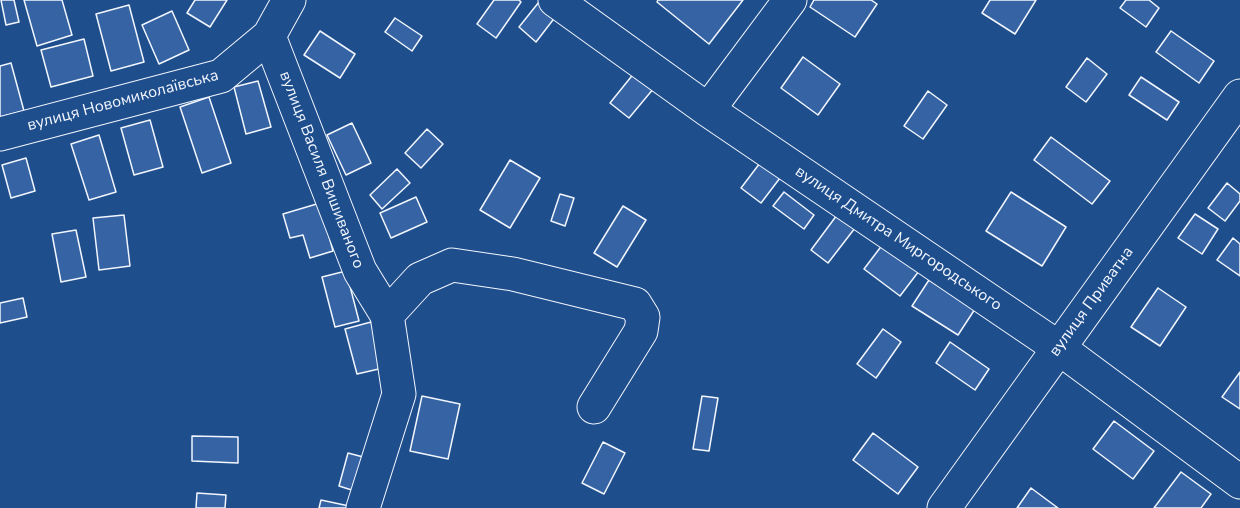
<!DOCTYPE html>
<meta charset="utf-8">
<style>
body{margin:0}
canvas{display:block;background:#1f4e8c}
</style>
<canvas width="1240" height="508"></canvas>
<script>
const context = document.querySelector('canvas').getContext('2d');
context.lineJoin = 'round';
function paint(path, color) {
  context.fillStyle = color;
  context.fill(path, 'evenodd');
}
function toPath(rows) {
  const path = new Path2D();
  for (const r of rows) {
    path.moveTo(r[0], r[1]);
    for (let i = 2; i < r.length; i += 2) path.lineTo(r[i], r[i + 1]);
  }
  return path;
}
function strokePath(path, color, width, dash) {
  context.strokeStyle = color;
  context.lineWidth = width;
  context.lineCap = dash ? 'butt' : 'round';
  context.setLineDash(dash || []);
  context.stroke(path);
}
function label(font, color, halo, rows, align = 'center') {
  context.font = font + ' "Nunito Sans",sans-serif';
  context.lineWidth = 4.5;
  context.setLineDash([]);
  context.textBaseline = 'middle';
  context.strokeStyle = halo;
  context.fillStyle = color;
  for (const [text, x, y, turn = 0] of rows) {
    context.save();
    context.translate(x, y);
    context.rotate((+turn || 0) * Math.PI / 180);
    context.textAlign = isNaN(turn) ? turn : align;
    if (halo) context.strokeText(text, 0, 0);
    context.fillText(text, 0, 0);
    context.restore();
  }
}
const building = toPath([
 [1,0,14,0,19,22,6,25,1,0],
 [24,0,62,0,72,35,37,46,24,0],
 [195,0,227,0,210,27,187,13,195,0],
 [494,0,519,0,521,2,496,38,477,24,494,0],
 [658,0,743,0,709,44,657,2,658,0],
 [814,0,871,0,877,4,855,37,810,7,814,0],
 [990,0,1036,0,1015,34,982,13,990,0],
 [1126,0,1149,0,1159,8,1146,27,1120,8,1126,0],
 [539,2,556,16,536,42,519,27,539,2],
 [129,5,144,62,111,71,96,14,129,5],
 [172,11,189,50,159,64,142,25,172,11],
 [395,18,422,36,412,51,385,32,395,18],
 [320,31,355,54,340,78,304,55,320,31],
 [1171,31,1214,61,1199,83,1156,52,1171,31],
 [84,39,93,76,51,87,41,50,84,39],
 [803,57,840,84,818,115,781,88,803,57],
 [1087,58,1107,74,1086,102,1066,87,1087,58],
 [11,63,24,111,0,117,0,66,11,63],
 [635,72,654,88,629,118,610,103,635,72],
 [1141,77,1179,102,1167,120,1129,95,1141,77],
 [258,81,271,127,246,134,234,87,258,81],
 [928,91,947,105,923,139,904,126,928,91],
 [209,97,231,163,202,173,180,107,209,97],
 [150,120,163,167,134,175,121,128,150,120],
 [352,123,371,163,346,175,327,135,352,123],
 [427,129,443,144,421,168,405,153,427,129],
 [99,135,116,192,89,200,71,144,99,135],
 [1051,137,1110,181,1092,204,1034,160,1051,137],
 [26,158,35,191,11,198,2,165,26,158],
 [510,160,540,178,510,228,480,210,510,160],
 [760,163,780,178,761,203,741,188,760,163],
 [397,169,410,183,382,209,370,195,397,169],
 [1227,183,1240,194,1240,201,1225,221,1208,208,1227,183],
 [784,192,814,215,804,229,773,206,784,192],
 [1011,192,1066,227,1042,266,986,231,1011,192],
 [560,194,574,198,565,226,551,221,560,194],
 [416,197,427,222,391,238,380,213,416,197],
 [320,203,333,251,310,258,303,235,290,238,283,214,320,203],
 [623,206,646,220,617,267,594,253,623,206],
 [1195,214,1218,229,1202,254,1178,238,1195,214],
 [124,215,130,266,99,270,93,218,124,215],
 [837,215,855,228,828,263,811,250,837,215],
 [76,230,86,277,61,282,52,234,76,230],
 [1233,238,1240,244,1240,276,1217,260,1233,238],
 [883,244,919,271,900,296,864,269,883,244],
 [346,271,359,321,335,327,322,277,346,271],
 [929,280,975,309,958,335,912,306,929,280],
 [1158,288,1186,307,1160,346,1131,327,1158,288],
 [23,298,27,317,0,323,0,303,23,298],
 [371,322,383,368,357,374,345,329,371,322],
 [883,329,901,342,876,378,857,364,883,329],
 [950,342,989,369,975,390,936,363,950,342],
 [1240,372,1240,409,1222,397,1240,372],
 [422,396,460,404,448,459,410,451,422,396],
 [702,396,718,398,709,451,693,449,702,396],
 [1114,421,1154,451,1133,479,1093,449,1114,421],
 [873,433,918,467,898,494,853,460,873,433],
 [192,436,238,437,238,463,192,461,192,436],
 [603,442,625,453,604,494,582,483,603,442],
 [348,453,367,458,358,492,339,486,348,453],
 [1181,472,1211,494,1201,508,1154,508,1181,472],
 [1031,488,1058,508,1017,508,1031,488],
 [197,493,226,495,225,508,196,508,197,493],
 [321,500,349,506,349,508,319,508,321,500]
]);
paint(building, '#3563a3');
strokePath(building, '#f2f6ff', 1.5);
const minor = toPath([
 [555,0,708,110,1059,348,1240,482],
 [269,36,360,271,387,315,399,394,363,508],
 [708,110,790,0],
 [0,134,221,76,269,36,289,0],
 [387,315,420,279,452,265,513,274,635,304,643,317,641,331,594,407],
 [944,508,1240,96]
]);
strokePath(minor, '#f2f6ff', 35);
strokePath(minor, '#1f4e8c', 33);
label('16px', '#f2f6ff', '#1f4e8c', [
 ["вулиця Новомиколаївська",123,101,-15],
 ["вулиця Василя Вишиваного",321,170,69],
 ["вулиця Дмитра Миргородського",898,239,34],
 ["вулиця Приватна",1092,302,-54]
]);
</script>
